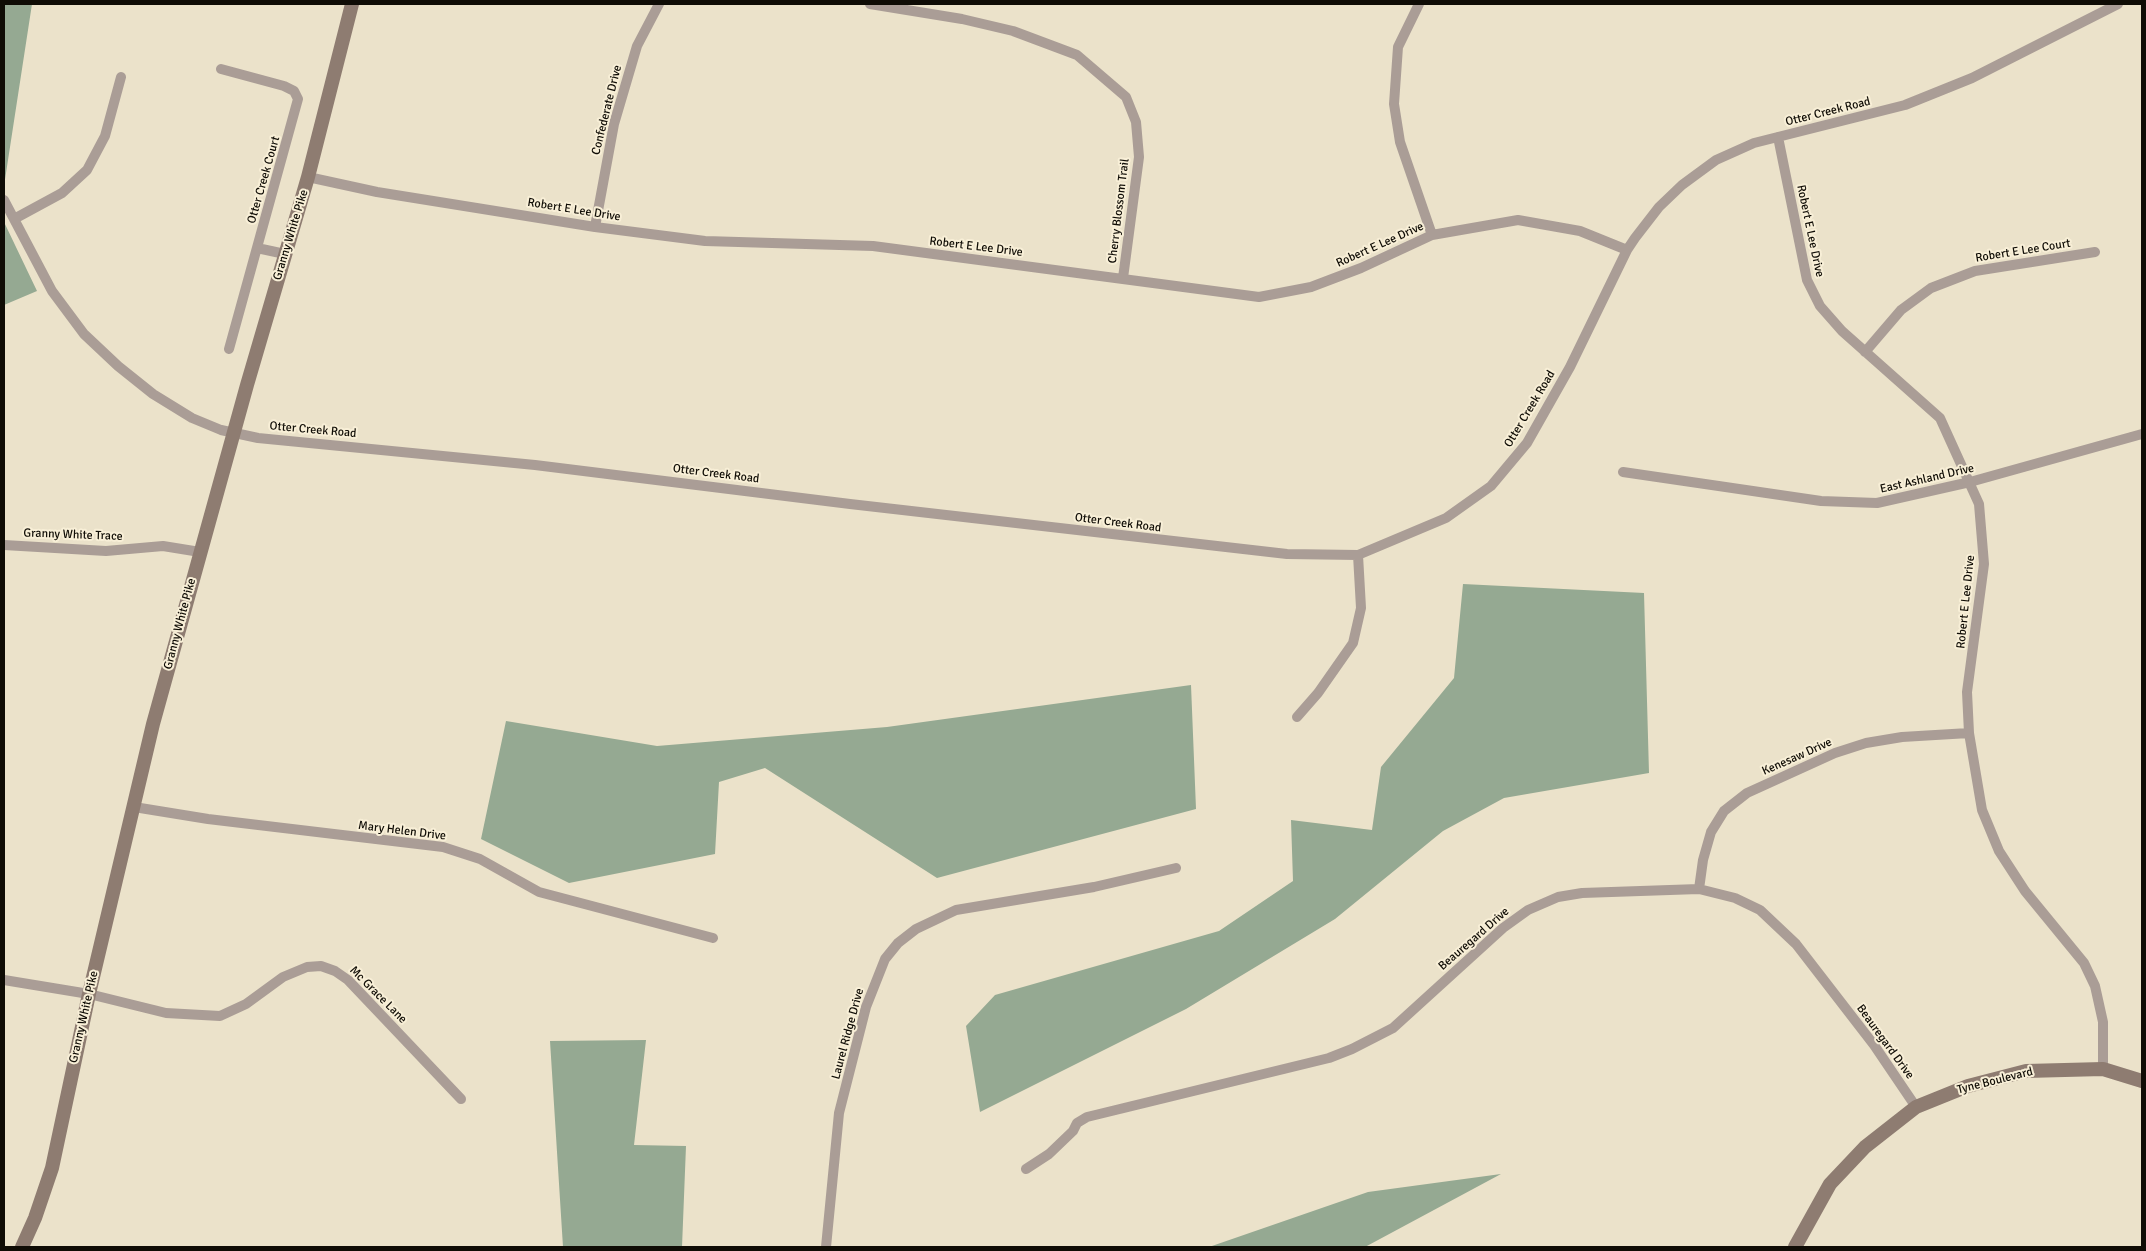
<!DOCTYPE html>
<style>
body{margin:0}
#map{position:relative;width:2146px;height:1251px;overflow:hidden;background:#ebe2ca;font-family:Signika,sans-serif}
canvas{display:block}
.frame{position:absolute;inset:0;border:5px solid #0f0c05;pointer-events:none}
</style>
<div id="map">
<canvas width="2146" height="1251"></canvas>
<div class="frame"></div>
</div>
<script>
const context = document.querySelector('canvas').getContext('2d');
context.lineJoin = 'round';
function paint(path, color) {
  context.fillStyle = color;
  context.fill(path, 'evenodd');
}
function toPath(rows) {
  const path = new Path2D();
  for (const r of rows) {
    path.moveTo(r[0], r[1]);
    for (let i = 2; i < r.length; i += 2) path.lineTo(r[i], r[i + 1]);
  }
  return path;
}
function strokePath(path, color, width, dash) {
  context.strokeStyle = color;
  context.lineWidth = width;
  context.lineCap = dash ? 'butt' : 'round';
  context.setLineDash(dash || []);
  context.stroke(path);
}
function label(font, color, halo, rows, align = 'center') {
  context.font = font + ' Signika,sans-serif';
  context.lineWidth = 4;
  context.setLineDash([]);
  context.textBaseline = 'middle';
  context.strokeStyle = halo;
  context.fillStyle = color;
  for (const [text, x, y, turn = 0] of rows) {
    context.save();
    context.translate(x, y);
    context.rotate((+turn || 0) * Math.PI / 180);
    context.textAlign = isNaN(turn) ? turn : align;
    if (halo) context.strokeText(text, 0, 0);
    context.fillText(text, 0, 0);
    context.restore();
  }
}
paint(toPath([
 [4,4,32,4,4,186],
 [4,222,37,291,4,305],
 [1463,584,1644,593,1649,773,1504,798,1443,831,1335,919,1186,1009,980,1112,966,1026,995,995,1219,931,1293,881,1291,820,1372,830,1381,767,1454,678],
 [1191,685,1196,809,937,878,765,768,719,782,715,854,569,883,481,839,506,721,657,746,887,727],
 [646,1040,634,1145,686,1146,682,1247,563,1247,550,1041],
 [1501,1174,1365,1247,1209,1247,1368,1192]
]), '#95a992');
strokePath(toPath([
 [870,4,962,19,1013,31,1077,55,1126,97,1136,122,1139,157,1123,278],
 [1419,4,1398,47,1394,104,1400,142,1432,235],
 [221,69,284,86,294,91,298,99,229,349],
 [1778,137,1807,280,1820,306,1842,331,1940,418,1979,504,1984,564,1967,692,1969,733,1982,810,1999,851,2025,891,2084,963,2095,986,2103,1022,2103,1069],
 [308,177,377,192,595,227,705,241,873,246,1259,297,1311,287,1361,268,1432,235,1518,220,1580,231,1627,250],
 [4,200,52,291,84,334,118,366,153,394,192,418,221,430,258,438,535,465,850,504,1287,554,1358,555,1446,518,1491,486,1527,443,1570,367,1627,250,1635,238,1659,207,1682,185,1716,160,1754,143,1905,105,1972,78,2118,4],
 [14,219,62,193,87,170,105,136,121,77],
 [595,227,614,124,637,46,659,4],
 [257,248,285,254],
 [1865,352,1901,310,1931,288,1975,271,2095,252],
 [1623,472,1821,501,1877,503,1970,482,2142,434],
 [4,545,106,551,163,546,200,552],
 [1297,717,1318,693,1353,643,1361,608,1358,555],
 [134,807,208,819,443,847,480,859,539,892,713,938],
 [1699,889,1703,860,1711,832,1724,811,1747,793,1835,753,1866,743,1902,737,1969,733],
 [4,980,89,994,166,1013,220,1016,246,1004,283,977,307,967,321,966,335,971,348,980,461,1099],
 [1026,1169,1049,1154,1073,1131,1077,1123,1087,1117,1329,1058,1352,1049,1393,1028,1503,928,1528,910,1558,897,1582,893,1699,889,1735,898,1760,910,1796,944,1874,1045,1916,1107],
 [826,1247,839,1113,866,1007,885,959,898,943,916,929,956,910,1094,887,1176,868]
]), '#aa9d96', 10);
strokePath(toPath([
 [22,1247,35,1218,52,1168,89,994,153,724,247,385,308,177,352,4],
 [1795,1247,1830,1184,1865,1147,1916,1107,1968,1086,2026,1071,2103,1069,2142,1081]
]), '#8e7c71', 14);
label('12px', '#0f0c05', '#f8efd7', [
 ["Confederate Drive",607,110,-76],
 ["Otter Creek Road",1828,112,-14],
 ["Otter Creek Court",264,180,-74],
 ["Robert E Lee Drive",574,210,9],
 ["Cherry Blossom Trail",1119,211,-83],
 ["Robert E Lee Drive",1810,231,78],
 ["Granny White Pike",291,235,-73],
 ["Robert E Lee Drive",1380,245,-24],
 ["Robert E Lee Drive",976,247,7],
 ["Robert E Lee Court",2023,251,-9],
 ["Otter Creek Road",1530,409,-59],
 ["Otter Creek Road",313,430,5],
 ["Otter Creek Road",716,474,7],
 ["East Ashland Drive",1927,479,-13],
 ["Otter Creek Road",1118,523,7],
 ["Granny White Trace",73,535,2],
 ["Robert E Lee Drive",1966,602,-84],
 ["Granny White Pike",180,624,-75],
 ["Kenesaw Drive",1797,757,-24],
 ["Mary Helen Drive",402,831,7],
 ["Beauregard Drive",1474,939,-41],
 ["Mc Grace Lane",378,995,45],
 ["Granny White Pike",84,1017,-77],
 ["Laurel Ridge Drive",848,1034,-75],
 ["Beauregard Drive",1885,1042,54],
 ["Tyne Boulevard",1995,1081,-14]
]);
</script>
